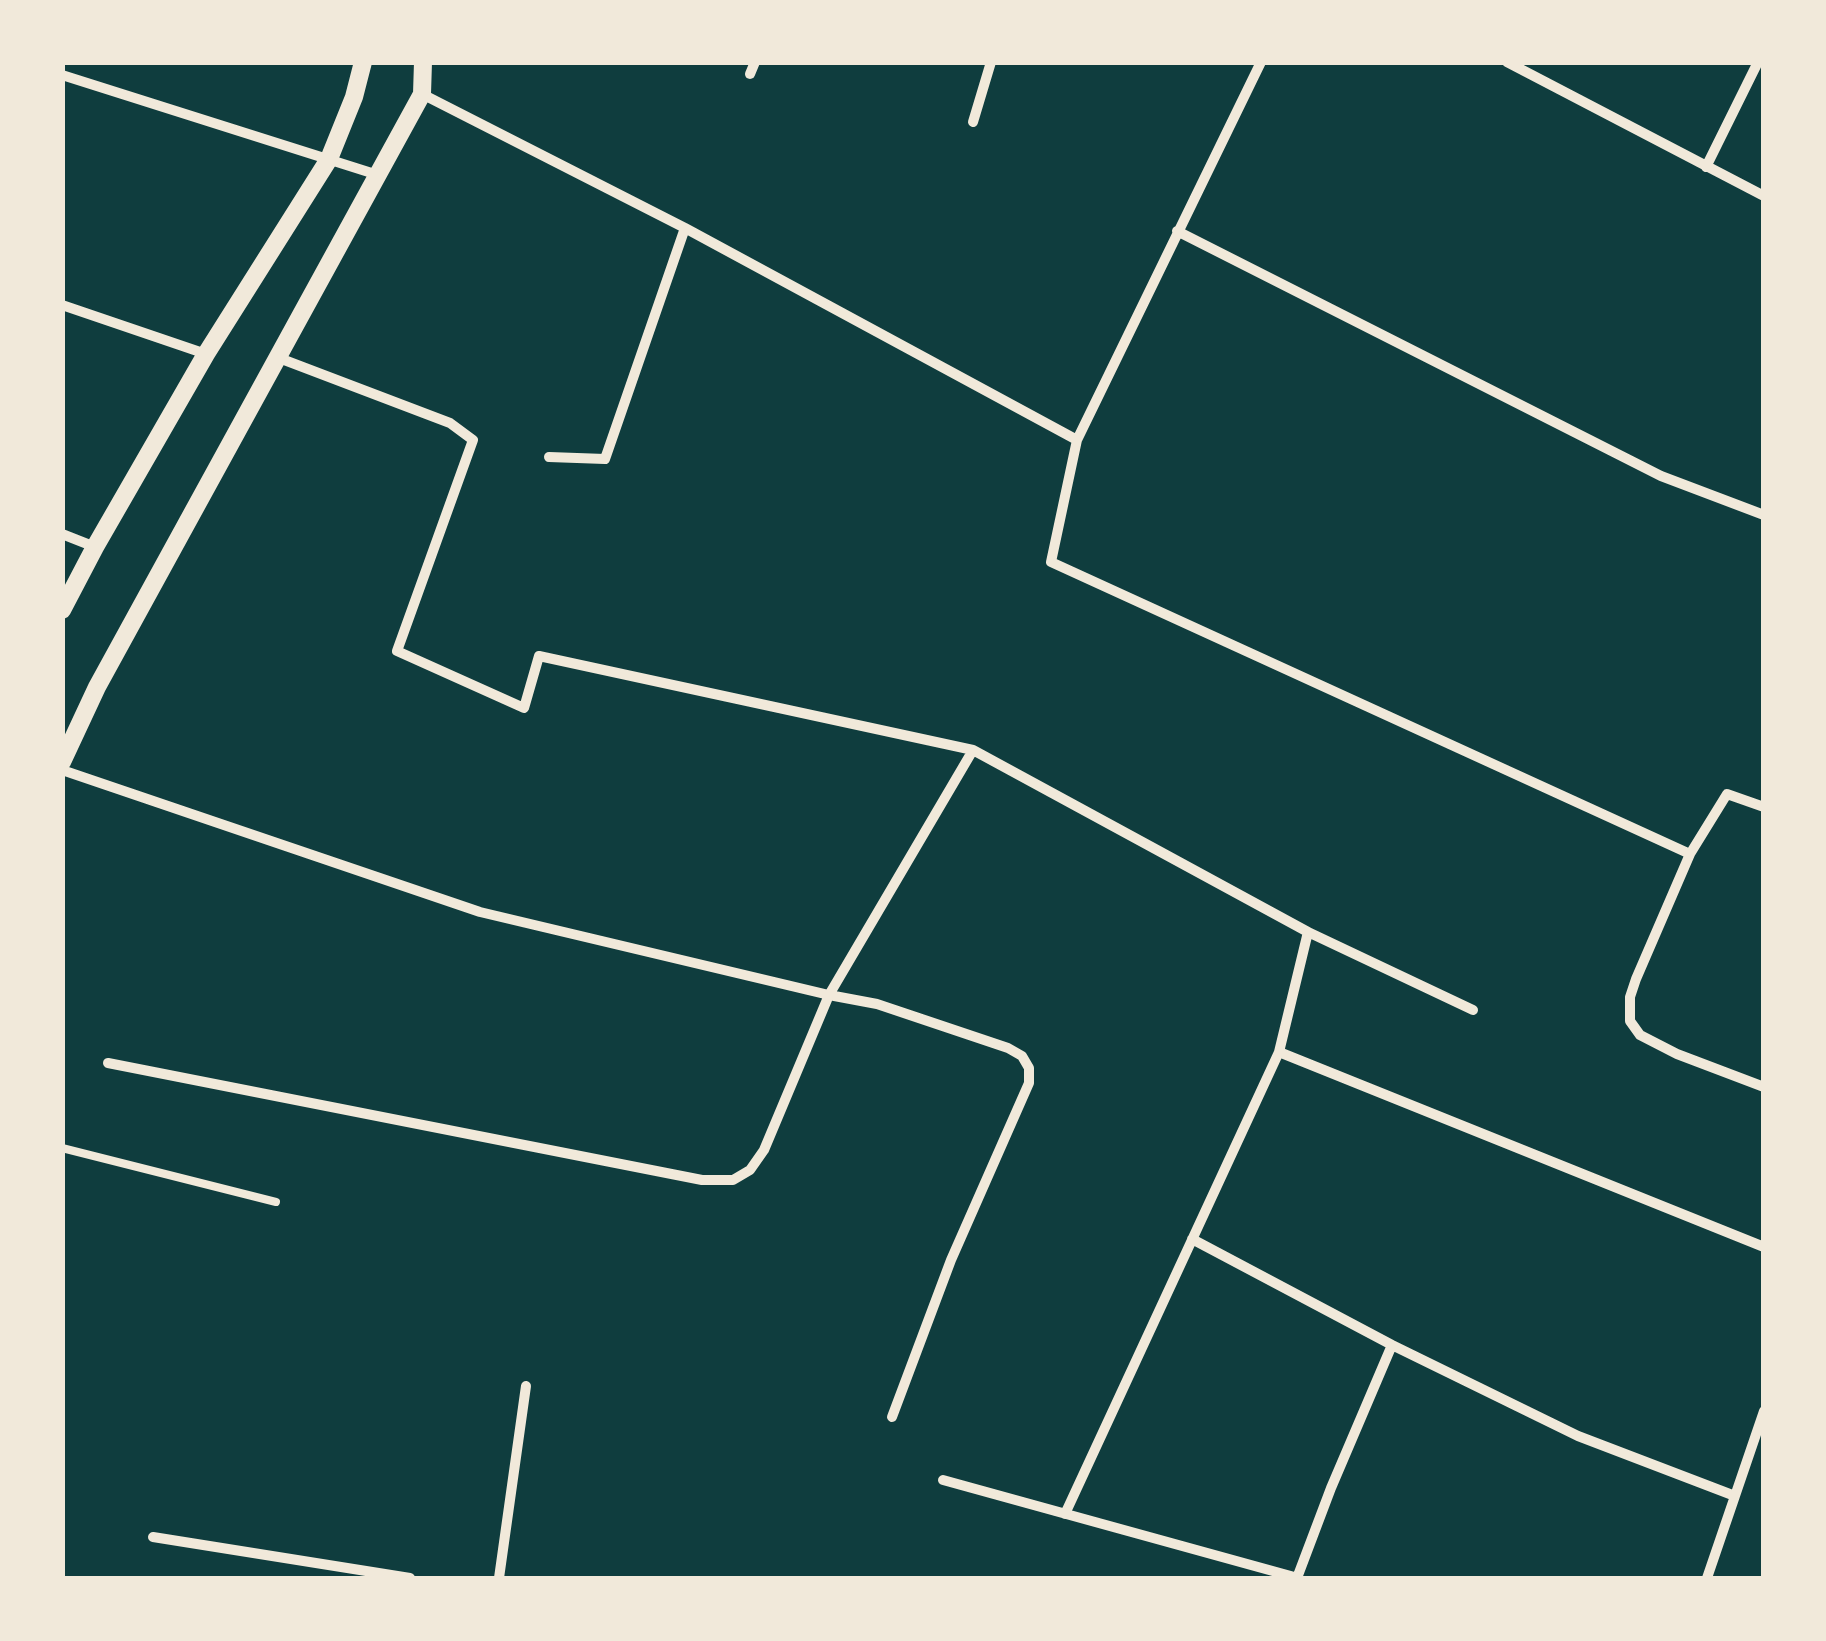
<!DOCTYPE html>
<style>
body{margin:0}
#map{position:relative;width:1826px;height:1641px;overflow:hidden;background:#0f3d3e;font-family:Karla,sans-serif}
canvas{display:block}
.frame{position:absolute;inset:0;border:65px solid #f1e9da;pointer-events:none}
</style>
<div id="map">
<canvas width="1826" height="1641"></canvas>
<div class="frame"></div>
</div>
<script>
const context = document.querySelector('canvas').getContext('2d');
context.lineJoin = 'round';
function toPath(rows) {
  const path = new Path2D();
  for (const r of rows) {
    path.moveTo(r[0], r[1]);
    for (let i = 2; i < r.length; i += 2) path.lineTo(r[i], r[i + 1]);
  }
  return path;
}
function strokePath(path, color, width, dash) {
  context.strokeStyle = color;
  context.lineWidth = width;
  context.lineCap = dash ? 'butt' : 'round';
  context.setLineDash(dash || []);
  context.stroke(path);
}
strokePath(toPath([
 [62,1148,276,1202]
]), '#f1e9da', 8);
strokePath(toPath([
 [1507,62,1764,196],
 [750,74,755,62],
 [62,75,378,175],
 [422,94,685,228,1077,440,1051,562,1690,854,1727,794,1764,807],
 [973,122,991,62],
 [1706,167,1758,62],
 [1177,231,1661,476,1764,515],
 [62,305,206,354],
 [279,358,450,423,473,440,397,651,524,708,539,656,973,750,1308,932,1279,1052,1764,1247],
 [1077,440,1261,62],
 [549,457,605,459,685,228],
 [62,534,95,547],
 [62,770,480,912,829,995,973,750],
 [1690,854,1636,979,1630,997,1630,1021,1640,1035,1677,1054,1764,1087],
 [1308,932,1473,1010],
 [108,1063,702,1180,733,1180,750,1170,764,1150,829,995,877,1004,1008,1048,1022,1056,1029,1068,1029,1083,951,1260,892,1417],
 [1192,1239,1392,1345,1578,1436,1735,1496],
 [943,1480,1298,1578],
 [1065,1514,1279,1052],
 [153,1537,410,1578],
 [499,1578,526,1386],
 [1297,1578,1331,1488,1392,1345],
 [1707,1578,1764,1411]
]), '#f1e9da', 10);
strokePath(toPath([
 [62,610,95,547,206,354,329,159,354,97,363,62],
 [62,762,97,687,422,94,423,62]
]), '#f1e9da', 18);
</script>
